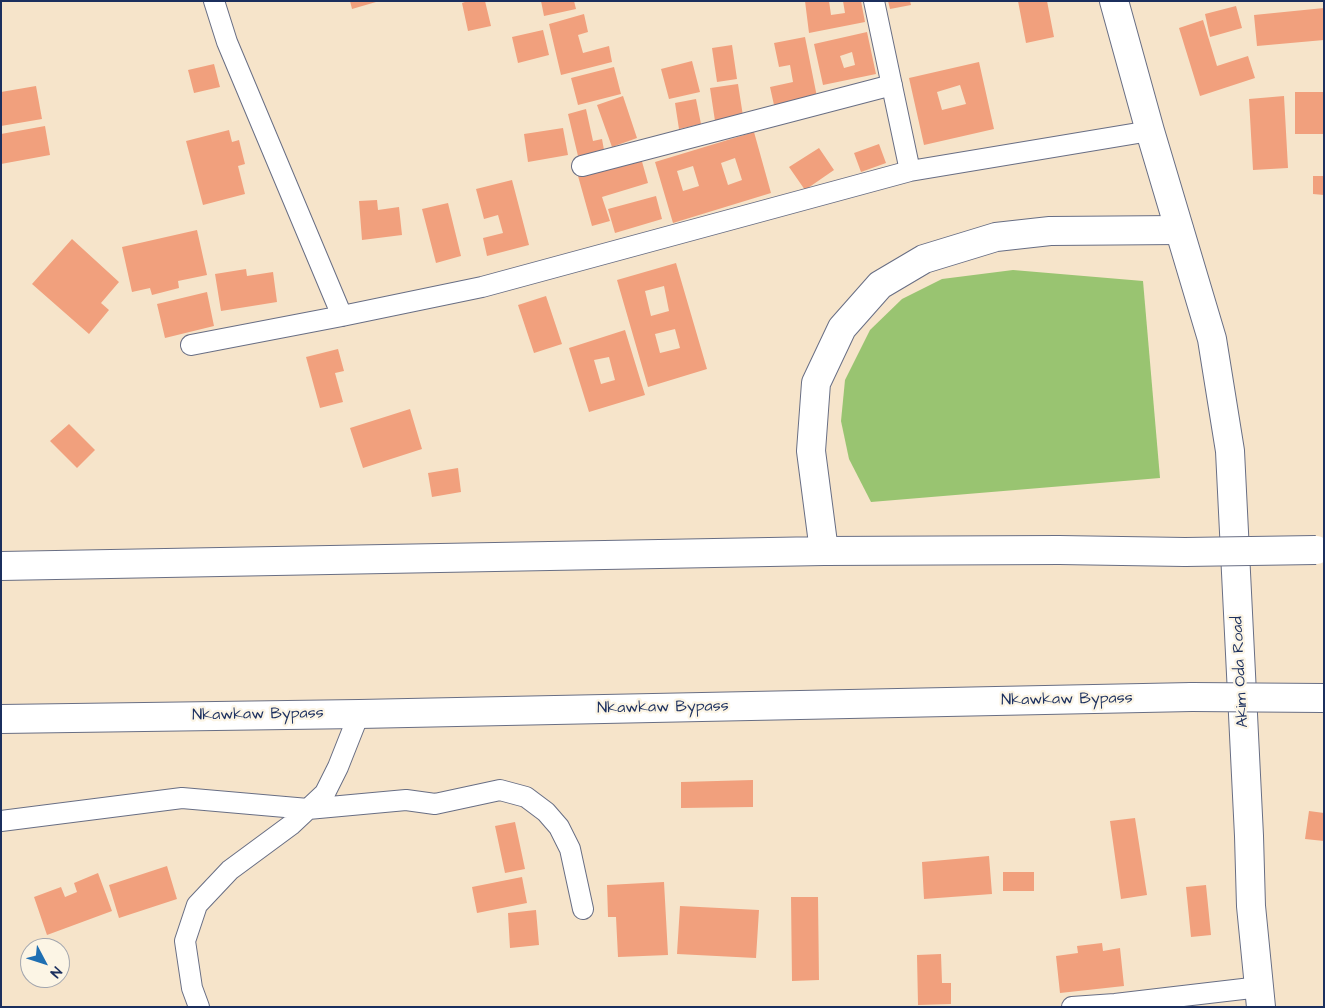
<!DOCTYPE html>
<style>
body{margin:0}
#map{position:relative;width:1325px;height:1008px;overflow:hidden;background:#f6e4ca;font-family:"Architects Daughter",sans-serif}
canvas{display:block}
.frame{position:absolute;inset:0;border:2px solid #1b2f5e;pointer-events:none}
.north{position:absolute;left:20px;top:938px;width:50px;height:50px;box-sizing:border-box;background:#fcf5e5;border:1px solid #a2a6af;border-radius:50%;rotate:130deg;font-size:14px;font-weight:700;line-height:20px;text-align:center;color:#1b2f5e}
.north::after{content:'';display:block;margin:auto;width:18px;height:22px;background:#1f6fb2;clip-path:polygon(50% 0,100% 100%,50% 72%,0 100%)}
</style>
<div id="map">
<canvas width="1325" height="1008"></canvas>
<div class="frame"></div>
<div class="north">N</div>
</div>
<script>
const context = document.querySelector('canvas').getContext('2d');
context.lineJoin = 'round';
function paint(path, color) {
  context.fillStyle = color;
  context.fill(path, 'evenodd');
}
function toPath(rows) {
  const path = new Path2D();
  for (const r of rows) {
    path.moveTo(r[0], r[1]);
    for (let i = 2; i < r.length; i += 2) path.lineTo(r[i], r[i + 1]);
  }
  return path;
}
function strokePath(path, color, width, dash) {
  context.strokeStyle = color;
  context.lineWidth = width;
  context.lineCap = dash ? 'butt' : 'round';
  context.setLineDash(dash || []);
  context.stroke(path);
}
function label(font, color, halo, rows, align = 'center') {
  context.font = font + ' "Architects Daughter",sans-serif';
  context.lineWidth = 4.5;
  context.setLineDash([]);
  context.textBaseline = 'middle';
  context.strokeStyle = halo;
  context.fillStyle = color;
  for (const [text, x, y, turn = 0] of rows) {
    context.save();
    context.translate(x, y);
    context.rotate((+turn || 0) * Math.PI / 180);
    context.textAlign = isNaN(turn) ? turn : align;
    if (halo) context.strokeText(text, 0, 0);
    context.fillText(text, 0, 0);
    context.restore();
  }
}
paint(toPath([
 [1013,270,1143,281,1160,478,871,502,849,459,841,421,845,380,870,330,902,299,942,279]
]), '#99c471');
paint(toPath([
 [350,1,376,1,376,2,352,9],
 [468,1,485,1,491,26,468,31,462,3],
 [541,1,574,1,576,9,544,16],
 [805,1,829,1,831,15,845,13,843,1,861,1,865,22,809,33],
 [888,1,910,1,911,5,890,9],
 [1018,1,1047,1,1054,37,1026,43],
 [1236,6,1242,28,1210,37,1205,14],
 [1324,8,1324,40,1257,46,1254,15],
 [584,14,588,32,578,35,583,53,609,46,612,62,561,75,549,24],
 [1203,20,1217,66,1248,56,1255,78,1200,96,1179,28],
 [543,30,549,55,518,63,512,37],
 [867,32,876,74,823,85,814,44],
 [852,52,855,65,844,68,840,56],
 [805,37,817,97,774,105,770,87,793,82,790,65,779,67,774,43],
 [732,45,737,79,717,82,712,48],
 [692,61,700,92,669,99,661,69],
 [979,62,994,129,924,145,909,78],
 [960,85,966,104,942,110,937,92],
 [214,64,220,87,194,93,188,70],
 [614,67,621,94,578,105,571,78],
 [738,84,743,116,715,121,710,88],
 [36,86,42,119,1,126,1,92],
 [1295,92,1324,92,1324,134,1295,134],
 [623,96,637,138,612,147,597,105],
 [1284,96,1288,168,1253,170,1249,99],
 [696,99,701,124,679,129,675,103],
 [586,109,593,141,602,139,604,150,578,156,568,114],
 [45,126,50,155,1,164,1,134],
 [563,128,568,155,528,162,524,134],
 [229,130,232,142,239,140,245,164,238,166,245,194,203,205,186,141],
 [754,132,771,193,673,223,655,162],
 [735,158,742,180,728,185,721,163],
 [693,166,699,186,683,191,677,171],
 [879,144,886,163,861,172,854,153],
 [819,148,834,170,805,190,789,167],
 [641,158,648,183,602,197,610,221,592,226,578,176],
 [1313,176,1324,176,1324,195,1313,194],
 [512,180,529,245,487,256,483,238,503,233,498,215,484,219,476,189],
 [656,196,662,219,615,233,608,209],
 [377,200,378,210,399,207,402,235,362,240,359,201],
 [448,203,461,256,436,263,422,209],
 [197,230,207,275,178,281,179,288,152,295,150,288,132,292,122,247],
 [72,239,119,282,101,303,109,310,89,334,32,284],
 [676,263,707,369,648,387,617,280],
 [664,286,669,311,651,316,645,291],
 [675,329,680,348,660,353,655,334],
 [246,269,247,276,273,272,277,302,221,311,215,274],
 [207,292,214,326,165,338,157,304],
 [546,296,562,344,534,353,518,305],
 [625,330,645,395,589,412,569,348],
 [609,357,615,380,601,384,594,360],
 [338,349,344,371,335,373,343,402,320,408,306,357],
 [410,409,422,449,363,468,350,428],
 [69,424,95,450,77,468,50,441],
 [458,468,461,492,432,497,428,473],
 [753,780,753,807,681,808,681,782],
 [1309,811,1324,813,1324,841,1305,839],
 [1135,818,1147,895,1121,899,1110,821],
 [515,822,525,869,505,873,495,826],
 [989,856,992,894,924,899,922,862],
 [167,866,177,899,119,918,109,885],
 [1003,872,1034,872,1034,891,1003,891],
 [98,873,112,911,47,935,34,897,61,887,65,897,77,892,74,883],
 [522,877,527,903,477,913,472,887],
 [664,882,668,955,618,957,616,917,608,917,607,885],
 [1206,885,1211,935,1191,937,1186,887],
 [791,897,818,897,819,980,792,981],
 [680,906,759,910,756,958,677,954],
 [536,910,539,945,510,948,508,913],
 [1102,943,1103,951,1120,948,1124,986,1060,993,1056,956,1078,953,1077,946],
 [941,954,942,983,951,983,951,1004,918,1005,917,955]
]), '#f1a07d');
const street = toPath([
 [214,1,227,42,342,316],
 [874,1,910,171],
 [582,166,892,85],
 [191,345,342,316,482,287,910,171,1150,131],
 [1,821,182,798,308,809,406,800,435,804,500,790,526,797,546,812,559,827,570,849,583,909],
 [199,1007,192,988,185,941,197,905,230,870,291,825,325,793,338,767,359,714],
 [1072,1007,1115,1004,1260,987]
]);
const primary = toPath([
 [1114,1,1150,131,1212,339,1230,451,1249,836,1251,906,1261,1007]
]);
const highway = toPath([
 [824,551,811,451,816,383,842,328,880,285,924,259,996,237,1050,231,1179,230],
 [1,566,824,551,1059,550,1185,552],
 [1,719,359,714,1192,697]
]);
strokePath(street, '#686e84', 22);
strokePath(primary, '#686e84', 30);
strokePath(highway, '#686e84', 30);
strokePath(street, '#fff', 20);
strokePath(primary, '#fff', 28);
strokePath(highway, '#fff', 28);
const highwayBridge = toPath([
 [1185,552,1316,550],
 [1192,697,1323,698]
]);
strokePath(highwayBridge, '#686e84', 30, []);
strokePath(highwayBridge, '#fff', 28);
label('16px', '#1b2f5e', '#fcf5e5', [
 ["Akim Oda Road",1241,672,-93],
 ["Nkawkaw Bypass",1067,700,-1],
 ["Nkawkaw Bypass",663,708,-1],
 ["Nkawkaw Bypass",258,715,-1]
]);
</script>
